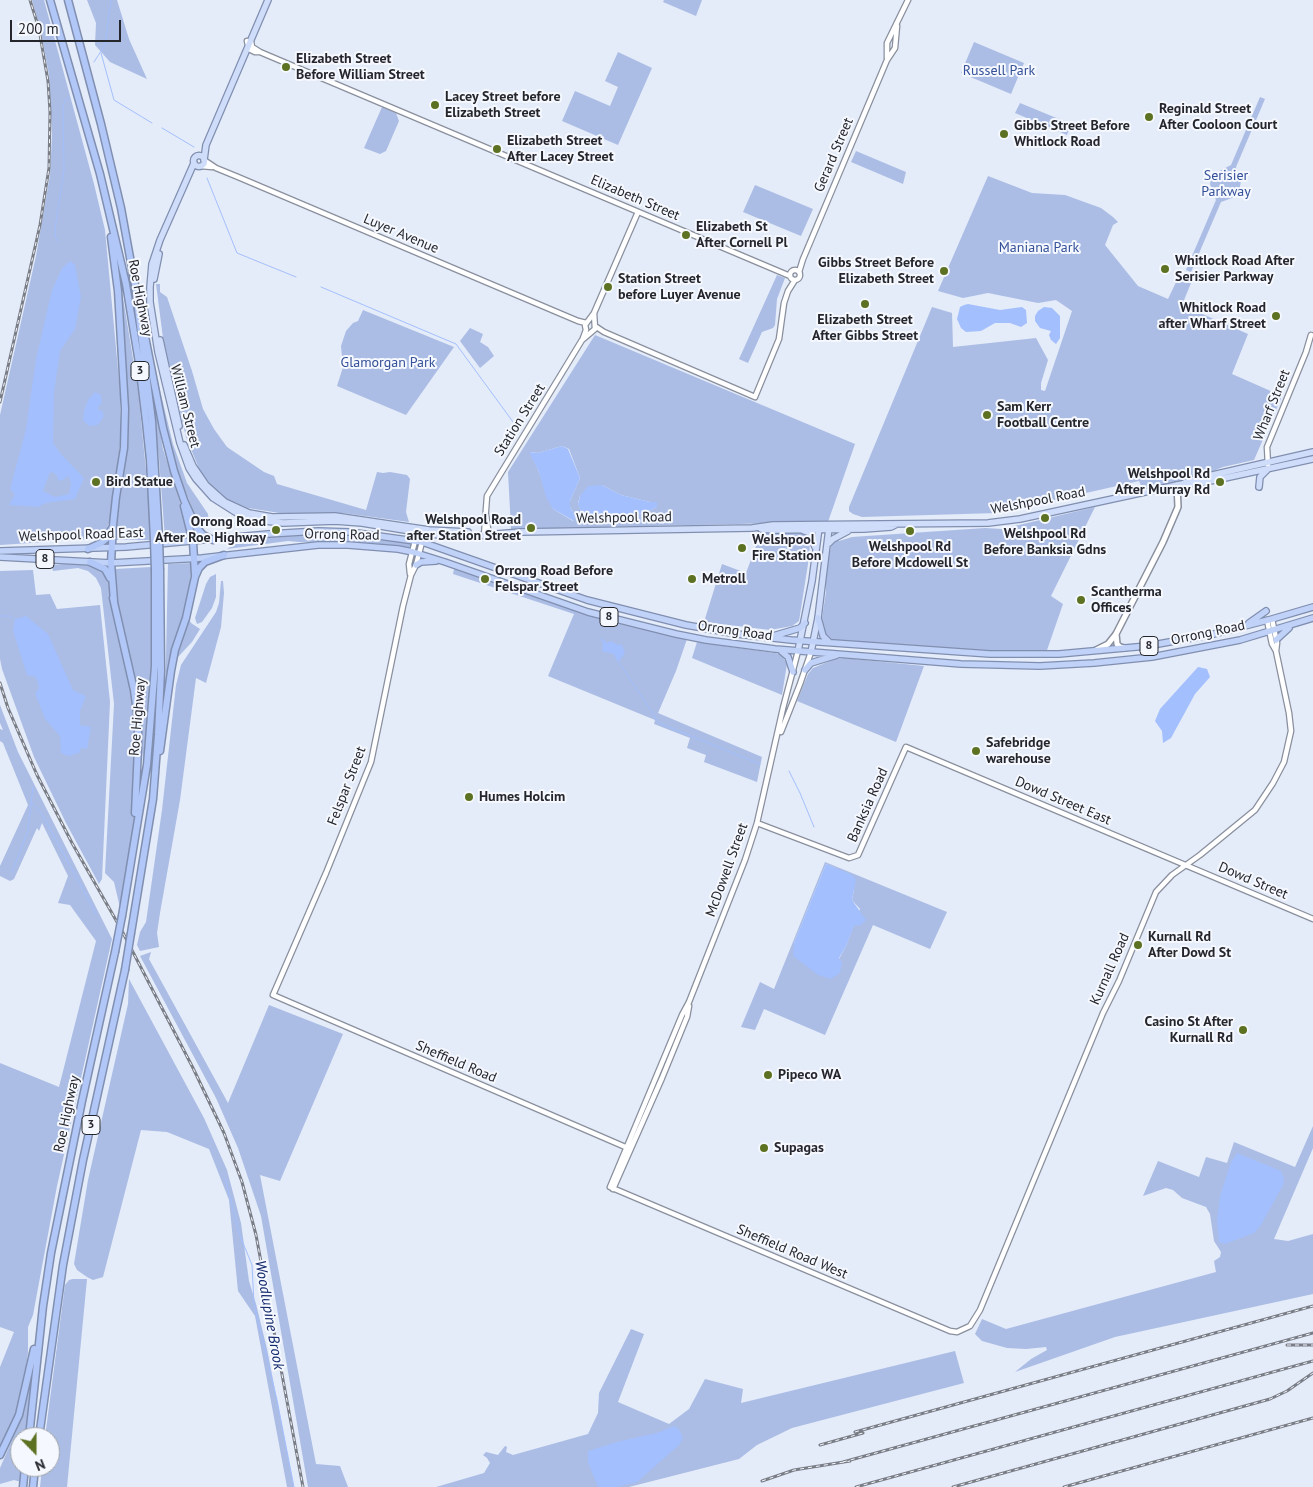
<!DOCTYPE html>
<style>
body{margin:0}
#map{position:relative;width:1313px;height:1487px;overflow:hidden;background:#e4ebf9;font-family:"PT Sans",sans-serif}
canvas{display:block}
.north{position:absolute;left:10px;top:1427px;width:50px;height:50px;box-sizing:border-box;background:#f5f8fe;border:1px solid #a1a4aa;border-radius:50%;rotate:158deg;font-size:14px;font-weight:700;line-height:20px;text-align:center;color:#24262c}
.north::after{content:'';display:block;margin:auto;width:18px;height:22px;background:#5c7121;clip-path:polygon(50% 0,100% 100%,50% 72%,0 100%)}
.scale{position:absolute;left:10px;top:20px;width:111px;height:22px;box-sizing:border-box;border:2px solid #24262c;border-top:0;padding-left:6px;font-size:15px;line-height:18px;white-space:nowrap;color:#24262c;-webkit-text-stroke:4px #f5f8fe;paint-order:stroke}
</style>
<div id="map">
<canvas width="1313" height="1487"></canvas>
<div class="north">N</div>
<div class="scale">200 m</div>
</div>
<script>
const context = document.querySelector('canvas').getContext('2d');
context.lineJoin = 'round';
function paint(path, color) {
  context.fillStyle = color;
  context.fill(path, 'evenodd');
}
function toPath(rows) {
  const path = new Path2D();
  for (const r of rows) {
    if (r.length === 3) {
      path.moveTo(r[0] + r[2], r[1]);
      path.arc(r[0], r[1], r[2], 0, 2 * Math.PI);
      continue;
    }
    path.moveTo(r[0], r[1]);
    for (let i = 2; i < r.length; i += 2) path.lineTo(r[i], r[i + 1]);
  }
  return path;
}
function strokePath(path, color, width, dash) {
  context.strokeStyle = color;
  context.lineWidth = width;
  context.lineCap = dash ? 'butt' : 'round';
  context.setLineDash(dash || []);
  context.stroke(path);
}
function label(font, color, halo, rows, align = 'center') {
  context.font = font + ' "PT Sans",sans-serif';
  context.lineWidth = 4;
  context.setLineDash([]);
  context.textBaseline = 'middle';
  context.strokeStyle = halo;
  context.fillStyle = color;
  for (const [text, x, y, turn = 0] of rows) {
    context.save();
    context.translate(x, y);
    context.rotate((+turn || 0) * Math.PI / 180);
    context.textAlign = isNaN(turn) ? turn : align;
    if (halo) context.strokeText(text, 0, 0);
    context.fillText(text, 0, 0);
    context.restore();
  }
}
paint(toPath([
 [32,0,44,0,94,184,105,230,120,391,121,438,110,520,106,530,99,537,91,539,0,545,0,415,36,256,50,175,52,135,49,75,41,32],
 [87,0,117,0,129,39,147,79,110,62,95,45,96,23],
 [664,0,702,0,696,16,663,2],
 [974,42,1024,63,1011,94,961,73],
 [618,52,652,68,618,145,562,121,575,91,610,106,618,87,605,81],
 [1260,97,1265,99,1236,167,1237,173,1241,181,1239,191,1232,198,1221,202,1191,272,1186,270,1216,200,1210,184,1211,179,1214,174,1231,165],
 [1020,103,1071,124,1067,135,1015,113],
 [382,107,396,113,399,121,386,151,380,154,364,148],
 [856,151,906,172,903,184,851,162],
 [988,176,1032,193,1065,195,1101,208,1113,217,1118,222,1113,225,1105,245,1138,286,1168,299,1178,278,1191,283,1182,305,1248,334,1232,374,1282,396,1254,460,1223,467,1190,480,1144,492,1139,481,997,513,862,517,853,514,849,511,849,507,932,307,952,313,953,347,1036,338,1048,360,1041,383,1041,390,1045,391,1072,311,1056,300,1038,303,988,293,963,298,938,291],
 [755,185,813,209,801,236,743,212],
 [115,249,138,389,147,481,151,540,115,540,115,521,127,443,128,419,125,349],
 [777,275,785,278,777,299,775,325,773,328,762,332,748,363,739,359],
 [156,284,160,284,160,292,167,297,192,371,203,409,214,429,227,447,264,472,274,476,277,484,366,510,377,472,383,473,390,472,407,475,410,479,406,512,409,522,343,513,286,514,248,508,227,499,212,487,200,471,186,437,163,338],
 [363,310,454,347,406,415,337,386,343,367,341,346,346,331,353,323,358,321],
 [470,328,483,334,480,342,488,347,494,356,480,368,460,341],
 [595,335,855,444,828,522,511,529,508,472],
 [562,446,569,449,580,478,570,501,570,507,575,516,573,521,553,509,539,472,530,452,538,453],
 [602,485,621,495,650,502,657,502,657,507,646,512,618,520,582,513,578,503,580,496],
 [146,350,163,449,190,534,165,538,159,459],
 [155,370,173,444,187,483,208,514,209,526,205,525,200,527,180,478,170,447],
 [1095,507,1051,596,1063,604,1046,653,1016,653,833,640,827,638,823,628,822,618,826,592,825,577,831,546,838,538,839,541,852,537,985,528,1002,529],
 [317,533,358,535,412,543,410,549,379,544,347,541,299,542,288,541,227,549,241,541,251,538],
 [761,533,801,533,808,537,810,544,808,564,799,621,792,626,770,630,704,622,722,564,746,573],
 [90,562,107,572,134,690,137,762,134,841,122,916,114,882,105,873,114,704,101,588,96,578,88,571,78,568,53,571,52,565],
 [192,563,189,592,170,662,165,703,168,564],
 [151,567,153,580,151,678,143,763,140,714,137,690,117,605,115,588,115,569],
 [454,569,589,615,687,639,676,671,658,713,762,757,757,782,704,762,706,755,687,748,690,738,654,724,655,720,548,676,574,614,453,574],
 [33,570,36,595,50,594,57,609,100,605,110,702,102,879,99,884,66,823,34,757,2,669,0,659,0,571],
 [216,574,216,597,212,608,202,622,197,624,195,618,206,584,210,577],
 [221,581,223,581,224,593,221,627,206,683,196,678,180,800,160,913,157,933,159,947,140,951,137,945,140,932,146,922,162,810,176,685,181,665,216,612,219,603],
 [189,619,191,623,200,629,192,642,177,658],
 [697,642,781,654,787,664,782,695,692,658],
 [844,658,924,666,896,742,797,701,808,674,813,668,835,659],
 [0,705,18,752,112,939,57,1186,33,1315,28,1327,28,1353,23,1389,18,1410,0,1448,0,1367,14,1332,0,1327,0,1063,59,1087,96,941,70,905,58,903,68,876,42,823,39,831,37,828,14,879,10,881,0,876,0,866,28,805,3,743,0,741,0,729,3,730,0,723],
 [825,862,947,912,930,949,873,925,825,1035,764,1009,755,1030,741,1027,760,982,774,989],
 [826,864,835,868,854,890,852,900,860,909,846,946,839,959,794,943],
 [151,952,149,959,228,1103,269,1005,343,1034,280,1181,260,1175,316,1464,340,1466,348,1487,308,1487,261,1216,238,1148,216,1098,140,956],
 [129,979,204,1118,227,1170,241,1223,249,1281,256,1304,267,1349,294,1487,287,1487,255,1316,238,1291,229,1200,209,1149,167,1132,141,1130,103,1277,93,1280,87,1277,77,1270,74,1264,88,1180,128,1004],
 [1313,1126,1313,1148,1274,1239,1288,1241,1313,1234,1313,1294,1115,1337,1015,1372,1031,1359,1047,1350,1046,1347,1026,1349,1007,1348,982,1341,975,1334,982,1319,1006,1329,1216,1272,1214,1261,1220,1257,1221,1252,1214,1241,1210,1214,1206,1207,1182,1198,1173,1190,1166,1188,1143,1196,1158,1161,1199,1177,1206,1157,1227,1163,1234,1142,1295,1167],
 [73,1279,87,1279,67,1487,40,1487,42,1467,50,1467,50,1437,45,1437,65,1285,69,1280],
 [631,1329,644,1334,618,1402,669,1424,689,1409,705,1379,743,1389,741,1403,955,1351,964,1383,792,1428,757,1445,739,1459,629,1487,436,1487,484,1473,490,1463,487,1458,483,1455,486,1452,498,1455,505,1446,507,1447,506,1452,513,1455,588,1434,598,1413,599,1393],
 [32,1370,26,1437,20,1437,21,1482,14,1480,0,1484,0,1468,19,1424,26,1401]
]), '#abbde5');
paint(toPath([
 [70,261,75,265,81,297,75,329,60,351,54,393,53,443,60,453,84,478,75,499,46,503,38,507,9,505,15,494,10,489,26,429,36,359,52,290,62,268],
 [50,472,54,473,57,476,58,480,61,481,69,476,71,484,69,494,55,497,43,491],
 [968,304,1000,310,1022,307,1026,310,1027,323,1021,327,1010,323,995,323,981,331,966,332,961,328,957,319,960,307,964,305],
 [1044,307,1052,308,1060,316,1060,338,1056,344,1051,340,1049,335,1051,331,1040,328,1035,321,1035,316,1038,311],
 [95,392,101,395,102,403,98,407,99,411,102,410,104,416,98,425,89,426,83,420,84,410,88,400],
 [562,446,568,449,580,478,570,501,570,507,575,516,574,521,553,509,546,497,539,472,529,452,538,453],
 [602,485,621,495,650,502,657,502,657,507,646,512,618,520,597,520,587,517,582,513,578,504,580,496,588,486],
 [26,616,48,634,73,690,86,696,80,711,80,725,91,727,87,749,81,748,79,753,69,756,61,753,60,736,45,719,35,693,39,688,36,677,27,675,13,631,15,619],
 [600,637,607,643,611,641,616,644,622,645,625,653,620,660,617,661,614,654,602,651,603,643],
 [1198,667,1207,669,1210,677,1195,694,1171,738,1163,743,1162,731,1155,721,1160,709],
 [826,864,850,874,856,879,852,900,866,920,861,925,854,926,846,946,839,958,842,963,840,973,831,979,818,975,793,956,794,943],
 [1237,1153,1281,1171,1284,1178,1283,1185,1261,1225,1254,1233,1225,1244,1219,1242,1217,1221,1220,1196,1231,1162],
 [674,1426,679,1429,683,1438,679,1445,637,1482,617,1487,598,1487,588,1463,588,1451,620,1441,657,1433]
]), '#a3bffd');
strokePath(toPath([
 [101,53,114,100,152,123],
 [94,62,105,45,111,0],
 [162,128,194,147],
 [207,178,237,253,296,277],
 [59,242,55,236,55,229,64,170,63,106,65,101,69,97],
 [321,287,456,344,516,426],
 [0,616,10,616,15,619],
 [618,661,659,723,760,764],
 [789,771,800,793,814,827],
 [31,802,42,814,96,914],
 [12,872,28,831,33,787],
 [225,1178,239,1233,252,1265,254,1304,277,1400,294,1487]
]), '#a3bffd', 1);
const tertiary = toPath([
 [247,41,249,49,255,52,260,52],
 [251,41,252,47,260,52,790,276],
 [887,58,887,43,908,0],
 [204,160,216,168,238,177,578,321,586,323],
 [201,166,212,167],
 [795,275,5],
 [799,272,803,259,887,60,895,48,897,26],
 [595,326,604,332,755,397,779,339,784,303,788,291,795,280],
 [583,338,586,330,585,325,594,313,638,212],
 [1268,465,1267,447,1306,352,1311,335],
 [486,515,489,536],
 [484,536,487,496,582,340,595,329,594,313],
 [422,542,416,565,411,575,403,606,371,762,326,873,273,995,630,1149],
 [410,574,409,564,415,541],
 [1272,619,1277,643,1276,651],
 [798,651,783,708,757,823,745,860,689,1002,682,1015,610,1187,950,1331,957,1332,970,1326,980,1310,1103,1013,1119,981,1156,892,1172,875,1200,855,1255,810,1273,783,1284,762,1291,731,1289,713,1276,651,1272,644,1267,620],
 [781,732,800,684,811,652],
 [757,823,849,858,858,855,906,747,1313,919],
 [613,1189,662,1078,687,1017,689,1006]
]);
const secondary = toPath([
 [1116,634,1117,644,1120,647,1124,648],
 [1096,650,1108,644,1116,634,1163,542,1178,507,1177,485]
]);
const primary = toPath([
 [199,161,5.5],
 [204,160,206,145,268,0],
 [194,163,160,240,152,264,150,287,150,302,158,352,180,443,189,468,196,479,213,498,235,512,256,520,283,523,335,521,362,523,429,534,460,537,521,532,752,528,773,525,988,523,1020,519,1182,484,1200,483,1225,478,1313,459],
 [154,279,159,254],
 [160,340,179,426],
 [184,445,193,466,206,485,225,502,249,513,272,517,335,516,429,530,468,532],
 [1184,483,1195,479,1313,452],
 [1259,487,1260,477,1267,470],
 [761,529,774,530,864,529,891,527,895,525],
 [804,531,810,533,815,547],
 [829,543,833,539,848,531],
 [798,651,812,581,819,528],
 [811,652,818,618,829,528]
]);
const trunk = toPath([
 [0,551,126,547,268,534,318,531,350,532,422,542,587,600,686,625,737,634,791,640,990,654,1059,654,1147,646,1214,634,1272,619,1313,607],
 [0,557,111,563,202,558,318,545,348,545,398,549,413,552,445,562,588,612,676,634,706,640,775,649,961,664,1040,666,1094,663,1152,657,1240,640,1313,618],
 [416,565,421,562,436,561],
 [818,618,823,636,829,642],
 [1249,623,1266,611],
 [773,636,800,628,805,623],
 [1276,640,1289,628],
 [781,651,788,657,793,672],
 [805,670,811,663,837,655]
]);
const motorway = toPath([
 [50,0,100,174,126,284,139,363,146,422,150,460,154,540],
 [68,0,101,124,121,208,135,285,152,421,159,539],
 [111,237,118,291,125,409,124,448,116,497,113,525,111,563,114,601],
 [144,331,163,428,174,471,184,500,196,527,203,535,213,540],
 [184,506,193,542,195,575],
 [88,549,101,543,106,539,112,528],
 [90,562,105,569,110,578],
 [113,598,134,690,138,720,138,748,135,813],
 [160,751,171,671,175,650,186,618,195,577,199,568,205,562,224,555],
 [122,916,147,765,155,666,155,570],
 [131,933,153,799,158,735,161,671,160,570],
 [29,1437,43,1306,51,1253,82,1101,115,952],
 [39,1437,63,1265,83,1160,125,970],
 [0,1455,19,1415,34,1349],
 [23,1487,25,1467],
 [33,1487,35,1467]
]);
strokePath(tertiary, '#898f9c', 7);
strokePath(secondary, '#898f9c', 8);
strokePath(primary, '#808fb0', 8);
strokePath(trunk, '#808fb0', 8);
strokePath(motorway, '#808fb0', 9);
strokePath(tertiary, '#fff', 4.5);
strokePath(secondary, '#fff', 5);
strokePath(primary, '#d0ddfa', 5.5);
strokePath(trunk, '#c0d2f8', 5.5);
strokePath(motorway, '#b1c7f7', 6);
const rail = toPath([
 [0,402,40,225,49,168,50,112,48,81,39,29,30,0],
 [0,683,8,708,37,775,72,843,121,929,193,1068,224,1133,242,1182,256,1235,303,1487],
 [1287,1345,1313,1345],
 [855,1432,1313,1306],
 [820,1445,863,1433],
 [843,1462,1313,1333],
 [762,1481,794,1470,850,1461],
 [856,1487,1313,1361],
 [953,1487,1270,1399,1287,1391,1313,1373],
 [1064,1487,1313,1418]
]);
strokePath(rail, '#797d86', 3);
strokePath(rail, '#f5f8fe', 1, [4]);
const motorwayBridge = toPath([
 [159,539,160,570],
 [154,540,155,570],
 [115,952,122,916],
 [125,970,131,933]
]);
strokePath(motorwayBridge, '#808fb0', 9, []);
strokePath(motorwayBridge, '#b1c7f7', 6);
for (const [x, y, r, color] of [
 [286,67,5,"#5c7121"],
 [435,105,5,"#5c7121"],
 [1149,117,5,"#5c7121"],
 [1004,134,5,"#5c7121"],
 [497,149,5,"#5c7121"],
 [686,235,5,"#5c7121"],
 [1165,269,5,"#5c7121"],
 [944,271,5,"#5c7121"],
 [608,287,5,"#5c7121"],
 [865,304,5,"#5c7121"],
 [1276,316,5,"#5c7121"],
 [987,415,5,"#5c7121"],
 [96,482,5,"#5c7121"],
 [1220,482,5,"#5c7121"],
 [1045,518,5,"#5c7121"],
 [531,528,5,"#5c7121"],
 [276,530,5,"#5c7121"],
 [910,531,5,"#5c7121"],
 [742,548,5,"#5c7121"],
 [485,579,5,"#5c7121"],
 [692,579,5,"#5c7121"],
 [1081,600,5,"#5c7121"],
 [976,751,5,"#5c7121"],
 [469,797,5,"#5c7121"],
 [1138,945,5,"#5c7121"],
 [1243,1030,5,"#5c7121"],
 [768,1075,5,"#5c7121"],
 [764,1148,5,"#5c7121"]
]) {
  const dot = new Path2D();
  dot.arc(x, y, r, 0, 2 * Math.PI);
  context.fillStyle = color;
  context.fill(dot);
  strokePath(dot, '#f5f8fe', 2);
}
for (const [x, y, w] of [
 [140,371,18],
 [45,559,18],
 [609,617,18],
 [1149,646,18],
 [91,1125,18]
]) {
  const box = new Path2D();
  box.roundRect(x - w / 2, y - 9.5, w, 19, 4);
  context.fillStyle = '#f5f8fe';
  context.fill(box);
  strokePath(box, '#24262c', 1);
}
label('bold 12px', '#24262c', null, [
 ["3",140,371],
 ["8",45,559],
 ["8",609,617],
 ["8",1149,646],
 ["3",91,1125]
]);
label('bold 14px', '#24262c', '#f5f8fe', [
 ["Elizabeth Street",296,59],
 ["Before William Street",296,75],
 ["Lacey Street before",445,97],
 ["Elizabeth Street",445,113],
 ["Reginald Street",1159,109],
 ["After Cooloon Court",1159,125],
 ["Gibbs Street Before",1014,126],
 ["Whitlock Road",1014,142],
 ["Elizabeth Street",507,141],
 ["After Lacey Street",507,157],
 ["Elizabeth St",696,227],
 ["After Cornell Pl",696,243],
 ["Whitlock Road After",1175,261],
 ["Serisier Parkway",1175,277],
 ["Gibbs Street Before",934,263,"right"],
 ["Elizabeth Street",934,279,"right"],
 ["Station Street",618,279],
 ["before Luyer Avenue",618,295],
 ["Whitlock Road",1266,308,"right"],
 ["after Wharf Street",1266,324,"right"],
 ["Elizabeth Street",865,320,"center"],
 ["After Gibbs Street",865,336,"center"],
 ["Sam Kerr",997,407],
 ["Football Centre",997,423],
 ["Welshpool Rd",1210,474,"right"],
 ["After Murray Rd",1210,490,"right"],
 ["Bird Statue",106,482],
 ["Welshpool Road",521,520,"right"],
 ["after Station Street",521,536,"right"],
 ["Orrong Road",266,522,"right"],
 ["After Roe Highway",266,538,"right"],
 ["Welshpool Rd",1045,534,"center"],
 ["Before Banksia Gdns",1045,550,"center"],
 ["Welshpool",752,540],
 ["Fire Station",752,556],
 ["Welshpool Rd",910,547,"center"],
 ["Before Mcdowell St",910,563,"center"],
 ["Orrong Road Before",495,571],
 ["Felspar Street",495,587],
 ["Metroll",702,579],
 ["Scantherma",1091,592],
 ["Offices",1091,608],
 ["Safebridge",986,743],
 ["warehouse",986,759],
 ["Humes Holcim",479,797],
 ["Kurnall Rd",1148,937],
 ["After Dowd St",1148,953],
 ["Casino St After",1233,1022,"right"],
 ["Kurnall Rd",1233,1038,"right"],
 ["Pipeco WA",778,1075],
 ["Supagas",774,1148]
], 'left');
label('14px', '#345098', '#f5f8fe', [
 ["Russell Park",999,71],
 ["Serisier",1226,176],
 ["Parkway",1226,192],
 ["Maniana Park",1039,248],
 ["Glamorgan Park",388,363]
]);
label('14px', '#24262c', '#f5f8fe', [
 ["Gerard Street",834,155,-67],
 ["Elizabeth Street",635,198,23],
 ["Luyer Avenue",401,234,23],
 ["Roe Highway",140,298,79],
 ["Wharf Street",1272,405,-68],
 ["William Street",185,406,76],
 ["Station Street",520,420,-58],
 ["Welshpool Road",1038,501,-11],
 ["Welshpool Road",624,518,-1],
 ["Welshpool Road East",81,535,-2],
 ["Orrong Road",342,535,1],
 ["Orrong Road",735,631,8],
 ["Orrong Road",1208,633,-12],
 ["Roe Highway",138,717,-85],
 ["Felspar Street",347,786,-69],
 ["Dowd Street East",1063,801,23],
 ["Banksia Road",868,805,-66],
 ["McDowell Street",727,870,-70],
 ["Dowd Street",1253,881,23],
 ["Kurnall Road",1110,969,-66],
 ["Sheffield Road",456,1062,23],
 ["Roe Highway",67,1114,-78],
 ["Sheffield Road West",792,1252,23]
]);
label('italic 15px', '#12286d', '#f5f8fe', [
 ["Woodlupine Brook",269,1315,80]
]);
</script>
